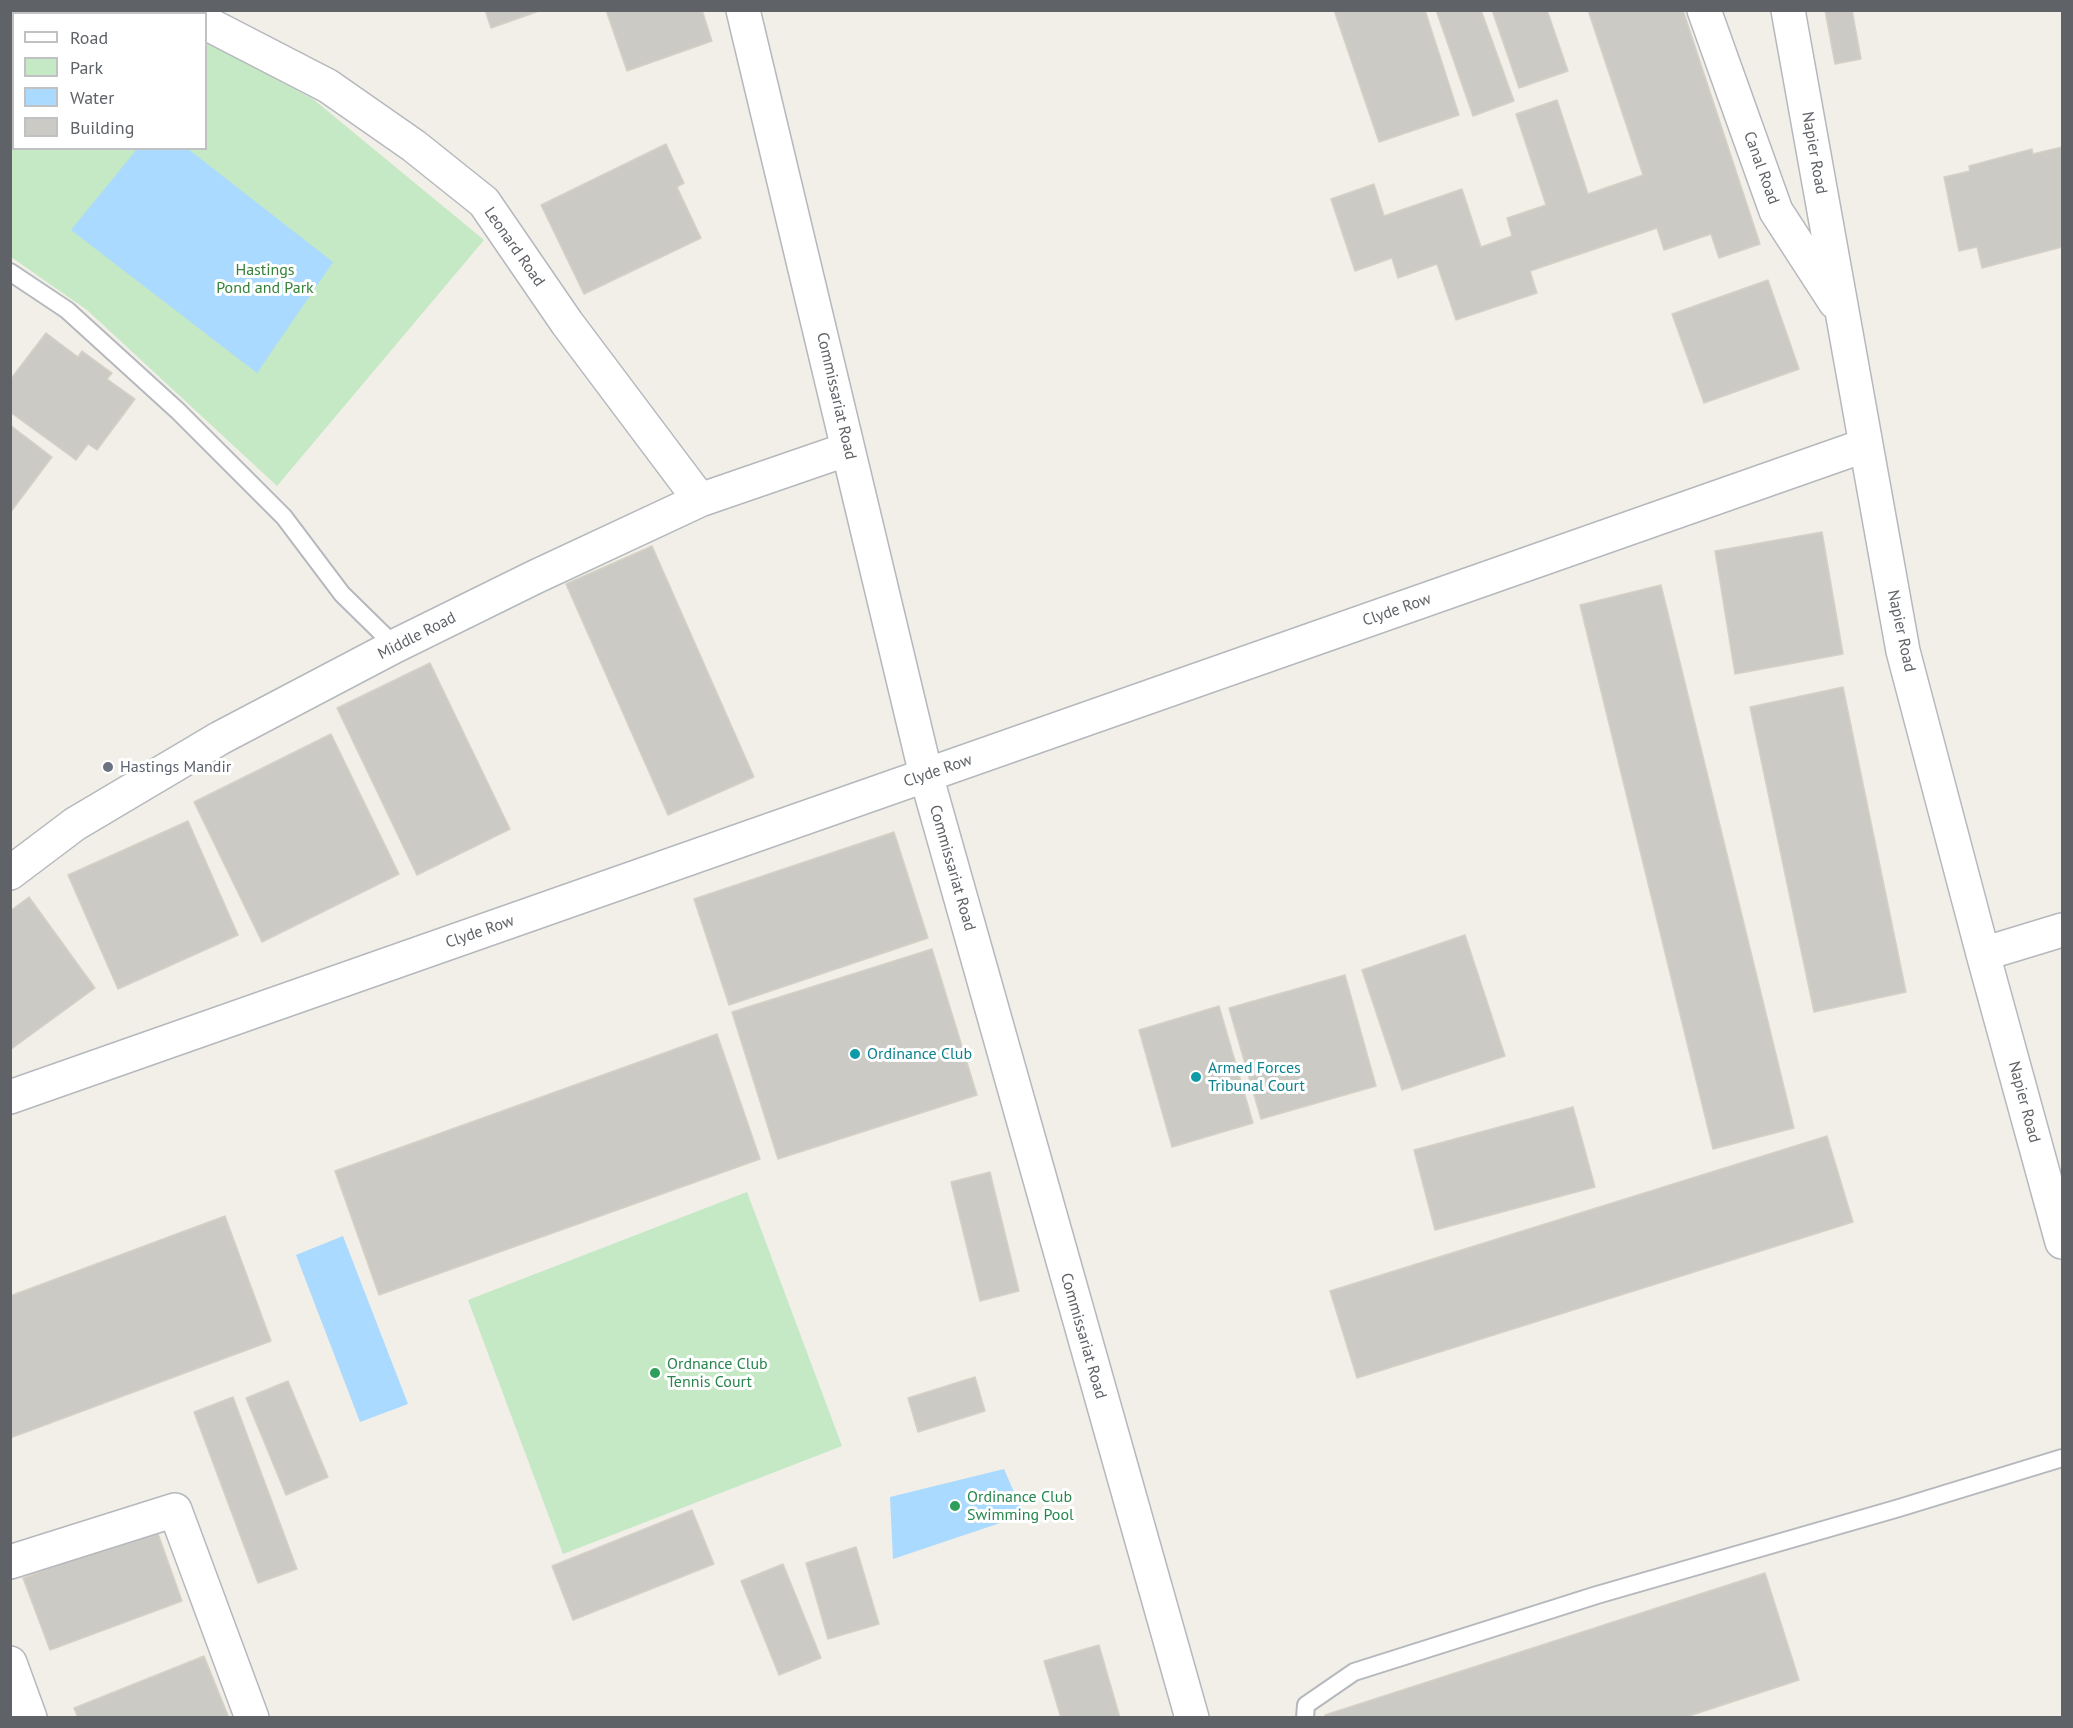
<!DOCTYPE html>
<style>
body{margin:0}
#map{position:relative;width:2073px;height:1728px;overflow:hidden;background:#f1efe8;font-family:"PT Sans",sans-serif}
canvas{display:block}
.frame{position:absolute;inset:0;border:12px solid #5f6368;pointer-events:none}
.legend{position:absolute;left:12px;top:12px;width:195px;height:138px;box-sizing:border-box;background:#fff;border:2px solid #bfc1c3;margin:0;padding:8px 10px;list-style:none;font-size:18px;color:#5f6368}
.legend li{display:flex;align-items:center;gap:12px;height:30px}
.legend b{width:30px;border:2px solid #bfc1c3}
</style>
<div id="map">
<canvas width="2073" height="1728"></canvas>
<div class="frame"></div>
<ul class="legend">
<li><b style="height:8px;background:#fff"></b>Road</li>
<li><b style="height:16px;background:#c5e8c5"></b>Park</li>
<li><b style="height:16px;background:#aadaff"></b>Water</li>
<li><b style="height:16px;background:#cccac5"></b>Building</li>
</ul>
</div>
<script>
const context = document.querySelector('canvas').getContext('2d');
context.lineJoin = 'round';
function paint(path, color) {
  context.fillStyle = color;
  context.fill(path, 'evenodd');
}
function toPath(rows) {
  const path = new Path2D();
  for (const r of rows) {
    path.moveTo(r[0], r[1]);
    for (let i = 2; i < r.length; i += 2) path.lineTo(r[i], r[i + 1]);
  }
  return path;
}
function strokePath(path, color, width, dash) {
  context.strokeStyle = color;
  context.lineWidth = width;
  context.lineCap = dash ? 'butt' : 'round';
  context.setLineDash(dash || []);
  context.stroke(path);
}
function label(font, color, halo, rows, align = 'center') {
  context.font = font + ' "PT Sans",sans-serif';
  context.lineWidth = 6;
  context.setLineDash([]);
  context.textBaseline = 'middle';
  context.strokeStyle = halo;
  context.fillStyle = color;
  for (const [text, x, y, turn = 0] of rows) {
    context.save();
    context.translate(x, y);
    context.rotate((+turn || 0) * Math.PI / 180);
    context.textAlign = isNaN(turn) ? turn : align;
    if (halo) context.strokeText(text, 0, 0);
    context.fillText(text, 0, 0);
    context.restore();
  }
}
paint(toPath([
 [29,10,146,10,151,13,27,13],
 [13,42,14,148,206,148,206,42,313,99,484,240,277,486,87,310,11,257,10,48],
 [747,1192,842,1446,563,1554,468,1300]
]), '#c5e8c5');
paint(toPath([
 [137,149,188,149,333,262,257,373,71,230],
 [343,1236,408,1404,360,1422,296,1255],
 [1004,1469,1024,1515,893,1559,890,1497]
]), '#aadaff');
const building = toPath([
 [485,10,542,10,491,28,485,10],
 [606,10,702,10,712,41,627,71,606,10],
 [1334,10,1425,10,1459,115,1379,142,1334,10],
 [1436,10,1481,10,1514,101,1473,116,1436,10],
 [1492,10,1547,10,1568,71,1519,88,1492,10],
 [1588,10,1683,10,1760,244,1719,258,1711,234,1664,250,1657,228,1530,271,1537,293,1456,320,1437,264,1398,278,1392,258,1355,271,1331,199,1374,184,1384,216,1462,189,1481,247,1512,236,1507,218,1546,205,1516,114,1557,100,1588,194,1643,175,1588,10],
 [1825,10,1852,10,1861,59,1835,64,1825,10],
 [666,144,684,183,677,187,701,238,584,294,541,205,666,144],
 [2062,147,2062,247,1982,268,1977,247,1959,251,1944,177,1970,171,1969,166,2032,149,2033,154,2062,147],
 [1768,280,1799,369,1704,403,1672,314,1768,280],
 [46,333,78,357,82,351,112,373,107,379,135,399,97,450,88,444,76,460,10,412,10,380,46,333],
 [10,425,52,457,10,513,10,425],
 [1822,532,1843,654,1735,674,1715,551,1822,532],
 [652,546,754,777,668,815,566,584,652,546],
 [1661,585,1794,1128,1713,1149,1580,605,1661,585],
 [430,663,510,829,417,875,337,708,430,663],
 [1843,687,1906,992,1814,1012,1750,707,1843,687],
 [331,734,399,874,262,942,194,802,331,734],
 [188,821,238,935,118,989,68,875,188,821],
 [894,832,928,938,729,1005,694,899,894,832],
 [29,897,95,988,10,1050,10,911,29,897],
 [1465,935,1505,1056,1402,1090,1362,970,1465,935],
 [932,949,977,1095,778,1159,732,1012,932,949],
 [1345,975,1376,1086,1261,1119,1229,1008,1345,975],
 [1219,1006,1253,1123,1172,1147,1139,1030,1219,1006],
 [717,1034,760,1159,379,1295,335,1171,717,1034],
 [1573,1107,1595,1187,1435,1230,1414,1150,1573,1107],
 [1827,1136,1853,1222,1357,1378,1330,1291,1827,1136],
 [990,1172,1019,1291,980,1301,951,1182,990,1172],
 [225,1216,271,1341,10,1438,10,1296,225,1216],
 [975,1377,985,1411,918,1432,908,1398,975,1377],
 [288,1381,328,1477,286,1495,246,1398,288,1381],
 [233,1397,297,1569,258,1583,194,1412,233,1397],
 [692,1510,714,1564,573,1620,552,1566,692,1510],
 [156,1528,182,1601,50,1650,23,1578,156,1528],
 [856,1547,879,1624,828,1639,806,1563,856,1547],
 [783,1564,821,1658,779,1675,741,1581,783,1564],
 [1765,1573,1799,1680,1683,1718,1326,1718,1325,1715,1765,1573],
 [1099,1645,1120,1718,1061,1718,1044,1661,1099,1645],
 [204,1656,229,1718,78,1718,74,1708,204,1656]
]);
paint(building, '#cccac5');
strokePath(building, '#d6d1c6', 1.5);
const service = toPath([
 [10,272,67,310,178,411,284,517,342,594,395,646],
 [1305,1718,1306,1705,1354,1672,1597,1595,1899,1508,2062,1458]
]);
const minor = toPath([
 [180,10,186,14],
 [743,10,926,775,1192,1718],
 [1704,10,1776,211,1835,302],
 [1788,10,1903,651,1983,954,2062,1242],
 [206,23,328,86,414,146,484,202,567,323,700,500],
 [10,873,75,824,220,738,395,646,535,577,700,500,848,449],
 [1983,954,2062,930],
 [10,1097,1866,445],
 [10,1562,175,1510,252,1718],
 [10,1663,30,1718]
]);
strokePath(service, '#b5b8bc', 20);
strokePath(minor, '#b5b8bc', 36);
strokePath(service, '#fff', 16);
strokePath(minor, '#fff', 33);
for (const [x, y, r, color] of [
 [108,767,6,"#6b7280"],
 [855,1054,6,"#0f9aa8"],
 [1196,1077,6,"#0f9aa8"],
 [655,1373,6,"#2e9e5b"],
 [955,1506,6,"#2e9e5b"]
]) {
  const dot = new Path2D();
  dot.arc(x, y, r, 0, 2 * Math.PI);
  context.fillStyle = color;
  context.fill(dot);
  strokePath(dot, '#fff', 2);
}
label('16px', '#5f6368', '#fff', [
 ["Napier Road",1814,153,80],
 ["Canal Road",1761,168,70],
 ["Leonard Road",514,247,55],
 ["Commissariat Road",836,396,77],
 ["Clyde Row",1397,610,-19],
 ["Napier Road",1901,631,78],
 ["Middle Road",417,636,-27],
 ["Clyde Row",938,771,-19],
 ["Commissariat Road",952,868,74],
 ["Clyde Row",480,932,-19],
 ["Napier Road",2024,1102,75],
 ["Commissariat Road",1083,1336,74]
]);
label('16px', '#348238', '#fff', [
 ["Hastings",265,270],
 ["Pond and Park",265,288]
]);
label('16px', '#5b616d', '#fff', [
 ["Hastings Mandir",120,767]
], 'left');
label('16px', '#0d838f', '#fff', [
 ["Ordinance Club",867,1054],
 ["Armed Forces",1208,1068],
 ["Tribunal Court",1208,1086]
], 'left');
label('16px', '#27864d', '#fff', [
 ["Ordnance Club",667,1364],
 ["Tennis Court",667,1382],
 ["Ordinance Club",967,1497],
 ["Swimming Pool",967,1515]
], 'left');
</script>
